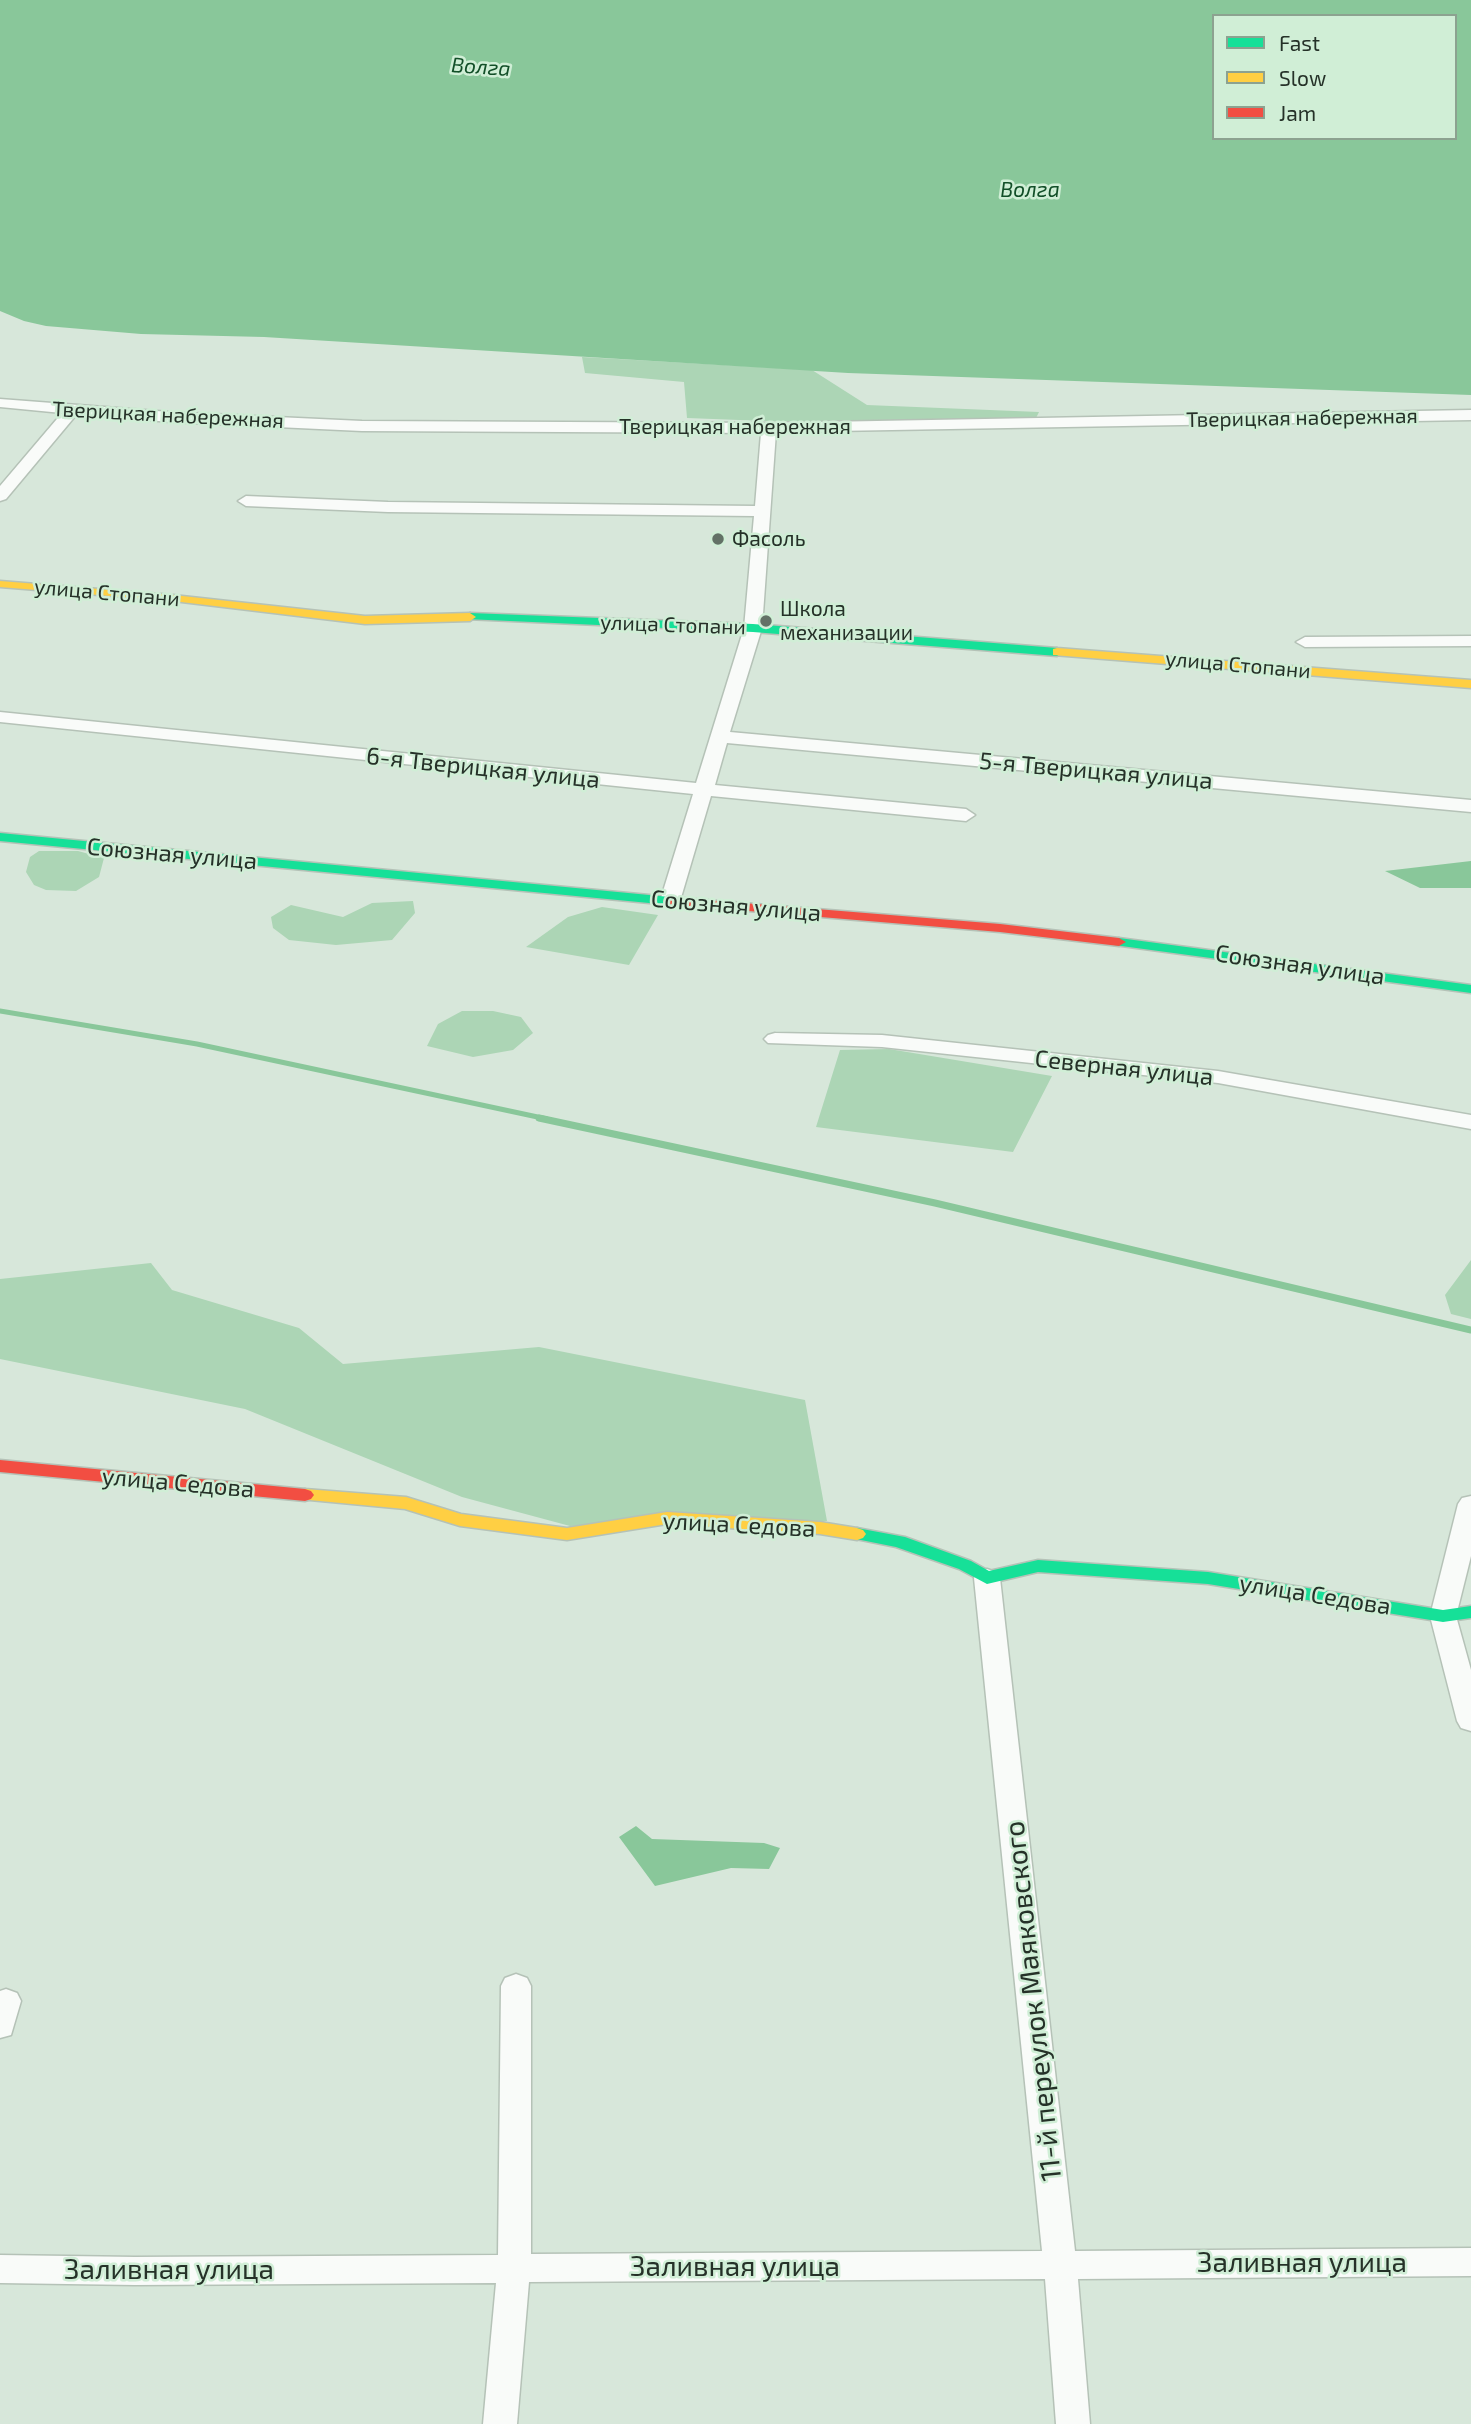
<!DOCTYPE html>
<meta charset="utf-8">
<style>
body{margin:0}
#map{position:relative;width:1471px;height:2424px;overflow:hidden;background:#d7e7da;font-family:"Exo 2",sans-serif}
canvas{display:block}
.legend{position:absolute;left:1212px;top:14px;width:245px;height:126px;box-sizing:border-box;background:#d0eed6;border:2px solid #8ca290;margin:0;padding:9px 12px;list-style:none;font-size:21px;color:#253128}
.legend li{display:flex;align-items:center;gap:14px;height:35px}
.legend b{width:35px;border:2px solid #8ca290}
</style>
<div id="map">
<canvas width="1471" height="2424"></canvas>
<ul class="legend">
<li><b style="height:9px;background:#16e098"></b>Fast</li>
<li><b style="height:9px;background:#ffcf43"></b>Slow</li>
<li><b style="height:9px;background:#f24e42"></b>Jam</li>
</ul>
</div>
<script>
const context = document.querySelector('canvas').getContext('2d');
context.lineJoin = 'round';
function paint(path, color) {
  context.fillStyle = color;
  context.fill(path, 'evenodd');
}
function toPath(rows) {
  const path = new Path2D();
  for (const r of rows) {
    path.moveTo(r[0], r[1]);
    for (let i = 2; i < r.length; i += 2) path.lineTo(r[i], r[i + 1]);
  }
  return path;
}
function strokePath(path, color, width, dash) {
  context.strokeStyle = color;
  context.lineWidth = width;
  context.lineCap = dash ? 'butt' : 'round';
  context.setLineDash(dash || []);
  context.stroke(path);
}
function label(font, color, halo, rows, align = 'center') {
  context.font = font + ' "Exo 2",sans-serif';
  context.lineWidth = 5;
  context.setLineDash([]);
  context.textBaseline = 'middle';
  context.strokeStyle = halo;
  context.fillStyle = color;
  for (const [text, x, y, turn = 0] of rows) {
    context.save();
    context.translate(x, y);
    context.rotate((+turn || 0) * Math.PI / 180);
    context.textAlign = isNaN(turn) ? turn : align;
    if (halo) context.strokeText(text, 0, 0);
    context.fillText(text, 0, 0);
    context.restore();
  }
}
paint(toPath([
 [582,357,812,370,867,405,1039,412,1035,420,791,422,687,418,684,382,585,373],
 [39,851,78,851,104,858,99,877,76,891,46,890,34,885,26,872,30,857],
 [413,901,415,913,392,940,336,945,289,940,273,928,271,917,291,905,343,917,372,903],
 [602,907,658,915,629,965,526,947,568,917],
 [462,1011,493,1011,521,1017,533,1033,513,1050,473,1057,427,1046,438,1024],
 [889,1049,1052,1076,1013,1152,816,1127,840,1050],
 [1471,1260,1471,1319,1451,1314,1445,1295],
 [151,1263,172,1290,299,1328,343,1364,539,1347,805,1400,827,1521,570,1526,462,1497,245,1409,0,1359,0,1279]
]), '#acd5b5');
paint(toPath([
 [0,0,1471,0,1471,395,848,373,264,337,141,334,46,326,24,321,0,311],
 [1214,16,1455,16,1455,138,1214,138],
 [1471,861,1471,888,1420,888,1385,871],
 [636,1826,652,1839,764,1843,780,1848,769,1869,731,1868,655,1886,619,1837]
]), '#89c79a');
strokePath(toPath([
 [0,1011,197,1044,547,1119]
]), '#89c79a', 5);
strokePath(toPath([
 [539,1118,935,1203,1471,1330]
]), '#89c79a', 7);
const street = toPath([
 [0,399,170,412,362,421,769,423,1471,410,1471,420,776,432,762,628,730,732,1471,800,1471,812,727,743,715,785,966,809,975,815,966,821,711,796,680,901,677,905,670,907,663,905,660,901,693,794,0,722,0,712,696,783,744,628,754,516,388,512,246,506,238,501,246,496,388,502,755,506,761,433,362,431,170,422,77,414,6,499,0,501,0,486,62,413,0,407,0,399],
 [1471,636,1471,646,1305,647,1296,642,1305,637,1471,636],
 [775,1033,882,1035,1218,1071,1471,1115,1471,1129,1218,1083,882,1047,768,1043,764,1039,768,1035,775,1033],
 [1471,1496,1471,1556,1456,1616,1471,1670,1471,1731,1461,1728,1457,1721,1430,1616,1458,1504,1462,1498,1471,1496],
 [987,1569,996,1572,1000,1578,1075,2251,1471,2248,1471,2276,1078,2279,1090,2424,1056,2424,1045,2279,529,2282,517,2424,483,2424,496,2283,135,2285,0,2283,0,2255,135,2257,498,2255,501,1986,505,1978,516,1974,527,1978,531,1986,531,2254,1042,2251,974,1578,978,1572,987,1569],
 [6,1989,17,1993,21,2001,11,2035,0,2038,0,1991,6,1989]
]);
const fast = toPath([
 [470,613,753,624,1057,648,1063,652,1057,656,753,632,466,619,466,615,470,613],
 [0,833,670,897,677,901,670,905,0,841,0,833],
 [1119,938,1471,985,1471,993,1114,945,1112,942,1119,938],
 [857,1528,905,1537,971,1561,989,1571,1038,1560,1208,1572,1443,1610,1471,1606,1471,1618,1443,1622,1208,1584,1038,1572,987,1584,959,1569,896,1547,851,1538,848,1534,851,1530,857,1528]
]);
const slow = toPath([
 [0,581,173,595,365,616,470,613,476,617,470,621,365,624,173,601,0,587,0,581],
 [1057,648,1471,680,1471,688,1053,655,1053,649,1057,648],
 [305,1489,406,1497,461,1514,567,1528,667,1512,820,1522,857,1528,863,1530,866,1534,863,1538,857,1540,820,1534,667,1524,567,1540,460,1526,405,1509,299,1499,296,1495,299,1491,305,1489]
]);
const jam = toPath([
 [670,897,1000,924,1119,938,1126,942,1119,946,1000,932,665,904,663,901,665,898,670,897],
 [0,1460,305,1489,311,1491,314,1495,311,1499,305,1501,0,1472,0,1460]
]);
strokePath(street, '#b5c2b7', 3);
strokePath(fast, '#b5c2b7', 3);
strokePath(slow, '#b5c2b7', 3);
strokePath(jam, '#b5c2b7', 3);
paint(street, '#f9fbf9');
paint(fast, '#16e098');
paint(slow, '#ffcf43');
paint(jam, '#f24e42');
for (const [x, y, r, color] of [
 [718,539,7,"#637166"],
 [766,621,7,"#637166"]
]) {
  const dot = new Path2D();
  dot.arc(x, y, r, 0, 2 * Math.PI);
  context.fillStyle = color;
  context.fill(dot);
  strokePath(dot, '#d0eed6', 2.5);
}
label('italic 21px', '#124f28', '#d0eed6', [
 ["Волга",481,67,4],
 ["Волга",1030,190]
]);
label('21px', '#253128', '#d0eed6', [
 ["Тверицкая набережная",168,415,3],
 ["Тверицкая набережная",1302,418,-1],
 ["Тверицкая набережная",735,427],
 ["улица Стопани",107,593,5],
 ["улица Стопани",673,625,2],
 ["улица Стопани",1238,665,5]
]);
label('21px', '#253128', '#d0eed6', [
 ["Фасоль",732,539],
 ["Школа",780,609],
 ["механизации",780,633]
], 'left');
label('24px', '#253128', '#d0eed6', [
 ["6-я Тверицкая улица",483,768,6],
 ["5-я Тверицкая улица",1096,771,5],
 ["Союзная улица",172,854,5],
 ["Союзная улица",736,906,5],
 ["Союзная улица",1300,965,8],
 ["Северная улица",1124,1068,6],
 ["улица Седова",178,1483,5],
 ["улица Седова",739,1525,3],
 ["улица Седова",1315,1595,9]
]);
label('28px', '#253128', '#d0eed6', [
 ["11-й переулок Маяковского",1033,2001,-96],
 ["Заливная улица",1302,2263],
 ["Заливная улица",735,2267],
 ["Заливная улица",169,2270]
]);
</script>
